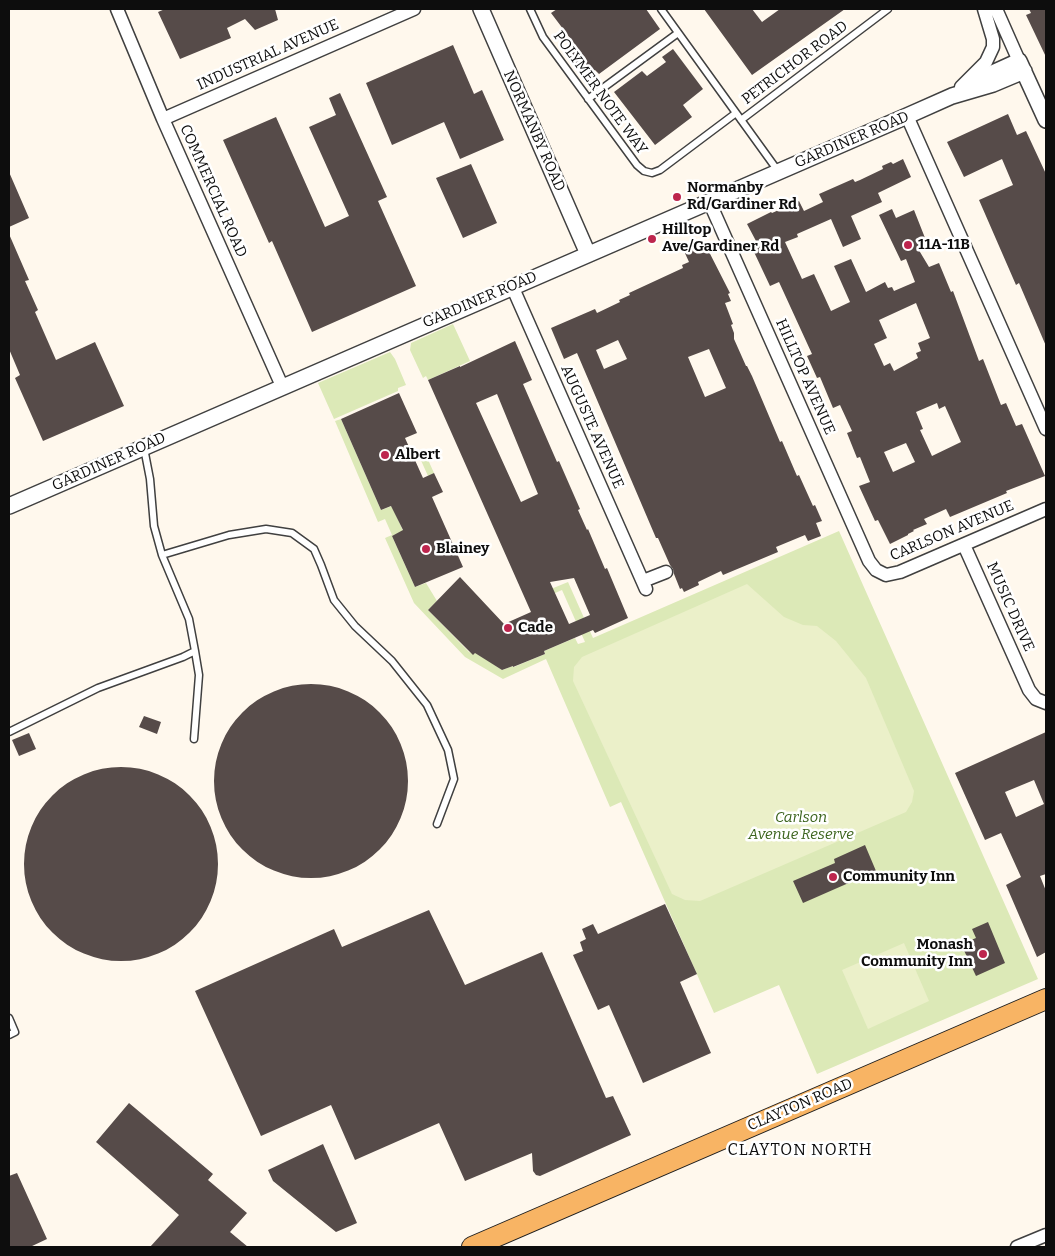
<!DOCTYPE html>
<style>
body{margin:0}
#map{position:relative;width:1055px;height:1256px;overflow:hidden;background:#fff8ed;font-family:Bitter,serif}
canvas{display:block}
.frame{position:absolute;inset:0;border:10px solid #0d0d0d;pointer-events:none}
</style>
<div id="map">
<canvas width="1055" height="1256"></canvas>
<div class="frame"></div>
</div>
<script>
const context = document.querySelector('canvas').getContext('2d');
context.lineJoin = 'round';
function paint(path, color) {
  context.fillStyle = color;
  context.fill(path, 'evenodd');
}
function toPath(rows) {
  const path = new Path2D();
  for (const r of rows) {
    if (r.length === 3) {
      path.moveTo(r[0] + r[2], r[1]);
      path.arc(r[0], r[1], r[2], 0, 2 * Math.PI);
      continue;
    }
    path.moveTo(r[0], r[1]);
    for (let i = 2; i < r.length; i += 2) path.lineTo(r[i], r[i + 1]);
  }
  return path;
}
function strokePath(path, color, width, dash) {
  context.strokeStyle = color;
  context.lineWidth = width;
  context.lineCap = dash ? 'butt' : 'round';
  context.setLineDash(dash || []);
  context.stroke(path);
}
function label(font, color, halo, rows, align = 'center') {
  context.font = font + ' Bitter,serif';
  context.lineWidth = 5;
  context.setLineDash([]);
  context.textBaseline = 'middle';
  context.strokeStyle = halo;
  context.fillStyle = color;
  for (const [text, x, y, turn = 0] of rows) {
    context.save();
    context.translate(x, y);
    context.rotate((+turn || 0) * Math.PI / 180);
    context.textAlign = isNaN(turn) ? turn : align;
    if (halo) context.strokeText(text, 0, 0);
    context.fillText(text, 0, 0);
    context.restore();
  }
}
paint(toPath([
 [453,324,470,361,428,380,426,376,423,378,410,350,411,343],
 [390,352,395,359,406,385,398,388,398,391,334,419,318,383],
 [341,419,381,510,392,506,403,531,392,536,415,587,426,583,437,601,428,610,469,652,474,654,475,652,502,670,513,666,514,667,545,654,544,651,575,638,578,644,585,642,562,590,537,601,534,596,568,582,593,638,839,531,1038,979,817,1074,779,985,714,1013,621,802,610,807,546,659,503,679,465,657,414,603,385,538,392,535,385,519,378,522,335,421],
 [425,453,434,473,428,476,419,456]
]), '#dce9b7');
paint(toPath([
 [747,584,784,617,803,625,817,626,836,641,866,678,914,791,912,802,906,812,700,901,685,900,672,894,573,681,574,667,582,657],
 [904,943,929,1001,868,1029,842,970]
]), '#ebf0c9');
paint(toPath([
 [165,9,275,9,278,20,255,30,245,19,227,28,231,38,180,59,158,12],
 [557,9,646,9,660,29,599,74,595,70,585,77,567,53,576,46,551,13],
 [704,9,752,9,762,22,780,9,845,9,752,75],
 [1029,9,1046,9,1046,57,1026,15,1031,13],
 [453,45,474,94,482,90,504,140,460,159,444,122,392,145,366,83],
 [673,49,703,89,683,105,692,117,655,145,614,92,642,71,647,76,666,62,662,57],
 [340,93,387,197,378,201,416,286,312,332,272,241,269,243,223,140,276,117,325,227,349,216,309,127,336,115,329,98],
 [1008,114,1017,135,1026,131,1046,174,1046,346,1019,283,1016,285,979,200,1013,185,1002,159,964,177,947,142],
 [903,159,911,177,878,193,882,202,851,216,861,239,843,247,831,219,797,234,798,237,785,242,802,279,814,274,831,311,850,302,834,266,851,259,866,292,885,282,888,288,892,287,894,291,915,282,906,259,901,261,879,215,892,209,896,218,914,210,927,243,917,247,929,267,939,263,951,292,953,291,979,361,983,359,1001,405,1006,403,1016,426,1022,424,1045,476,1006,491,1007,493,950,517,946,509,924,519,927,524,913,530,914,531,908,534,908,535,890,544,878,520,875,521,859,486,870,482,860,457,857,458,847,433,852,431,840,405,833,408,820,377,817,378,807,356,812,354,779,282,770,286,754,252,752,243,756,241,747,224,771,212,772,213,799,201,804,211,823,202,819,194,853,179,855,182,860,180,883,169,882,166,891,162,893,164],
 [916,303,930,338,918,343,921,351,916,353,918,358,894,371,890,363,884,366,874,344,887,338,879,320],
 [937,403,939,409,945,406,961,442,932,456,920,430,923,429,916,412],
 [906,443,915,462,893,472,884,452],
 [471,164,497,223,463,238,436,178],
 [9,172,29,218,9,227],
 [9,234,29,280,25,281,38,310,35,312,56,360,95,342,124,406,43,441,15,378,20,375,9,349],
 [704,242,730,293,728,294,731,301,725,303,733,324,731,325,734,333,734,339,746,366,747,366,752,376,780,442,782,441,797,476,799,475,813,506,815,505,822,521,816,523,821,536,808,541,805,535,776,547,778,552,723,575,721,571,698,582,699,585,684,592,682,588,680,589,674,574,673,569,670,565,658,538,656,538,577,353,564,359,551,328,595,309,597,313,620,302,619,300,630,295,629,293,683,268,682,265,689,262,684,251],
 [618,340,627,359,604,369,596,350],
 [709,349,726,388,705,397,688,357],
 [515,341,532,380,523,384,557,462,559,461,580,509,578,510,587,530,588,529,605,569,607,568,628,618,595,633,593,630,544,651,545,654,513,667,513,666,502,670,475,653,473,655,428,610,460,577,504,624,531,612,428,380,460,366,460,367],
 [497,394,538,494,521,502,476,403],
 [574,578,590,615,569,624,550,582],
 [399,393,417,433,405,438,423,478,434,473,443,492,432,497,463,567,415,587,392,536,403,530,391,506,381,510,341,419],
 [311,781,97],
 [144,716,161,722,157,734,139,727],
 [1046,732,1046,874,1040,876,1046,891,1046,952,1037,957,1006,885,1021,877,1001,833,985,840,955,773],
 [1034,780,1044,804,1016,817,1005,792],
 [29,733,36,749,19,756,12,740],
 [121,864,97],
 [865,845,876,871,803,903,793,881,835,863,834,859],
 [665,904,697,974,680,982,711,1053,643,1083,609,1005,598,1010,573,955,583,951,580,942,586,939,582,929,593,924,598,934],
 [429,910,465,985,542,952,606,1098,613,1096,631,1135,540,1176,536,1175,533,1171,532,1153,465,1181,439,1123,355,1160,331,1105,261,1136,195,991,334,929,342,947],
 [988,922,1005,963,976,976,961,944,976,938,972,929],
 [129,1103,213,1174,208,1180,247,1213,230,1232,248,1247,150,1247,179,1215,96,1142],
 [323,1144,357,1223,336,1232,273,1181,268,1170],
 [17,1173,47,1239,30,1247,9,1247,9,1176]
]), '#564b49');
const service = toPath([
 [530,9,543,37,637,165,644,171,652,173,660,170,736,113],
 [661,9,778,171],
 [588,99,678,33],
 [741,120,888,9],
 [162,555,229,535,266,529,292,533,314,549,321,565,334,600,355,626,392,661,427,705,448,750,454,779,437,824],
 [9,732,98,688,183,657,195,651,189,619,162,555,154,526,150,479,144,448],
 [194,739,199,675,195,651],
 [9,1018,15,1032,9,1035]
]);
const minor = toPath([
 [117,9,163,119,282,386],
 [996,9,1019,61],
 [961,87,986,62,993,47,993,39,984,9],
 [907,116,1046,429],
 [163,119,414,9],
 [709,201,869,561,876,570,886,575,900,572,1046,509],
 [512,286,646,589],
 [964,545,1029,690,1036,699,1046,703],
 [643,581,666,572],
 [1017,1247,1046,1235]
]);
const tertiary = toPath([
 [481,9,588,254],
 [970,86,988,75,1019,61,1046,120],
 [9,506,907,116,952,96,993,84,1024,71]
]);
const primary = toPath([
 [472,1247,1046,999]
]);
strokePath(service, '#404040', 9);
strokePath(minor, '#404040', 15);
strokePath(tertiary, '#404040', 18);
strokePath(primary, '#1e1e1e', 22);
strokePath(service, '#fff', 6);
strokePath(minor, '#fff', 12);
strokePath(tertiary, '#fff', 15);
strokePath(primary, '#f8b464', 20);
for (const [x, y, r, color] of [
 [677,197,5,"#bd254d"],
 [652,239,5,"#bd254d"],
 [908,245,5,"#bd254d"],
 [385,455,5,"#bd254d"],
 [426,549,5,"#bd254d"],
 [508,628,5,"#bd254d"],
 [833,877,5,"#bd254d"],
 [983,954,5,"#bd254d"]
]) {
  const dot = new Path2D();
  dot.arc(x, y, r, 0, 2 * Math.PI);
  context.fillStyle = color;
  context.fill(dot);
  strokePath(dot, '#fff', 2);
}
label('15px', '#0d0d0d', '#fff', [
 ["INDUSTRIAL AVENUE",268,55,-24],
 ["PETRICHOR ROAD",795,63,-37],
 ["POLYMER NOTE WAY",600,93,54],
 ["NORMANBY ROAD",534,131,66],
 ["GARDINER ROAD",852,140,-23],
 ["COMMERCIAL ROAD",213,191,66],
 ["GARDINER ROAD",480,300,-23],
 ["HILLTOP AVENUE",805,377,66],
 ["AUGUSTE AVENUE",592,427,66],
 ["GARDINER ROAD",109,462,-24],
 ["CARLSON AVENUE",952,531,-23],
 ["MUSIC DRIVE",1010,607,66],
 ["CLAYTON ROAD",800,1105,-23]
]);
label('bold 15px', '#0d0d0d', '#fff', [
 ["Normanby",687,188],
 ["Rd/Gardiner Rd",687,205],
 ["Hilltop",662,230],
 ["Ave/Gardiner Rd",662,247],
 ["11A-11B",918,245],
 ["Albert",395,455],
 ["Blainey",436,549],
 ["Cade",518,628],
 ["Community Inn",843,877],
 ["Monash",973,945,"right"],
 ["Community Inn",973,962,"right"]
], 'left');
label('italic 15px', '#3c641d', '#fff', [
 ["Carlson",801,818],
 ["Avenue Reserve",801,835]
]);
context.letterSpacing = '1px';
label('16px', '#0d0d0d', '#fff', [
 ["CLAYTON NORTH",800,1151]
]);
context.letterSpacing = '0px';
</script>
